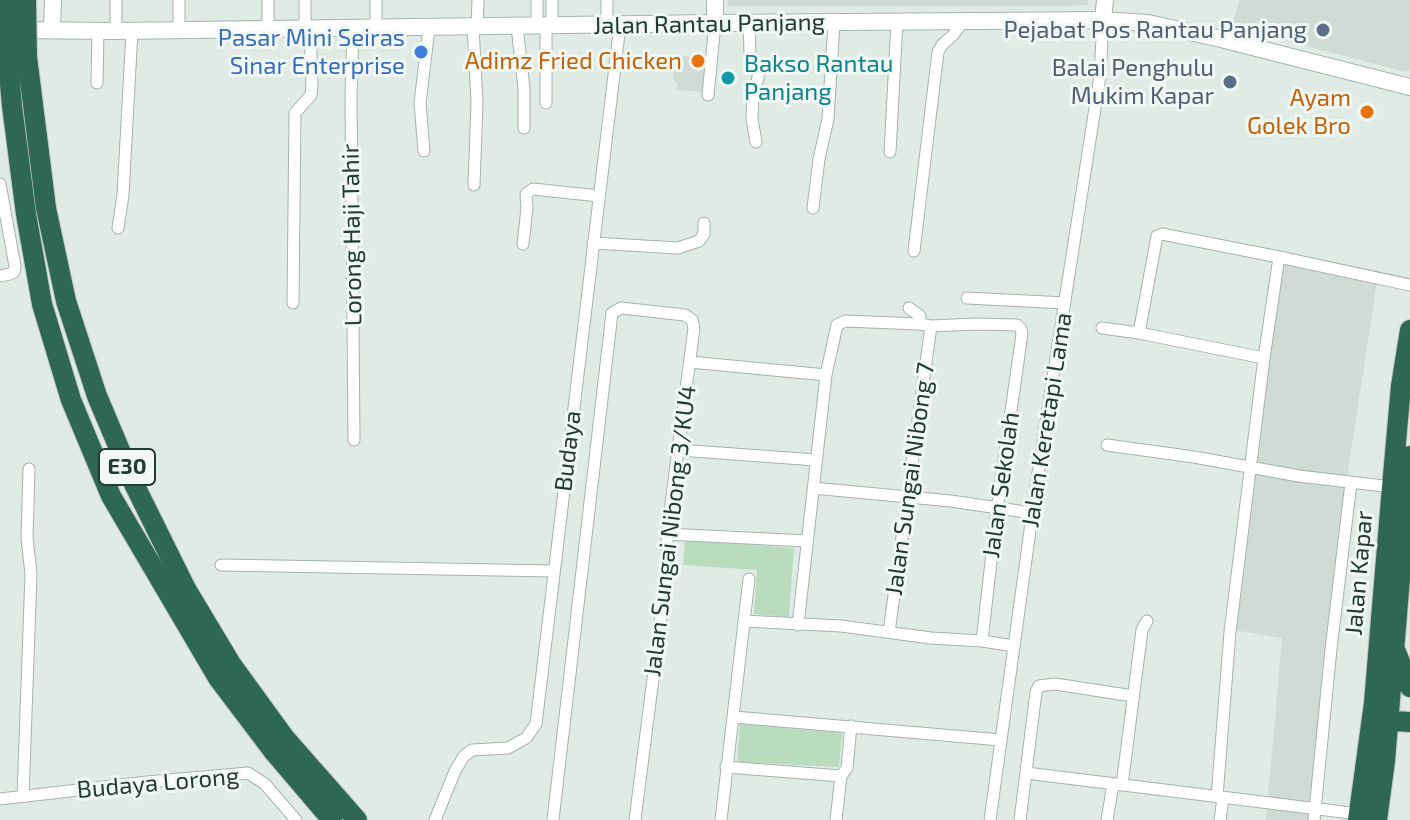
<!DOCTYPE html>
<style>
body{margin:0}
canvas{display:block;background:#e1ebe5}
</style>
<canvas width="1410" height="820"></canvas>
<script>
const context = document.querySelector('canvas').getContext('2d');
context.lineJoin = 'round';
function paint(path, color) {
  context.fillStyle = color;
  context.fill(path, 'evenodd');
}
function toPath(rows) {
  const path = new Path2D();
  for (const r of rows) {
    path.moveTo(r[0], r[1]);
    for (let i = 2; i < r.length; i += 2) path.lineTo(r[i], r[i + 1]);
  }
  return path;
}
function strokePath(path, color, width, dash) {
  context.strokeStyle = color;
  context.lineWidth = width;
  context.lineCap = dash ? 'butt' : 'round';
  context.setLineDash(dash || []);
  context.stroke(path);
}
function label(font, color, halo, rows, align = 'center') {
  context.font = font + ' "Exo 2",sans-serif';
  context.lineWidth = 6;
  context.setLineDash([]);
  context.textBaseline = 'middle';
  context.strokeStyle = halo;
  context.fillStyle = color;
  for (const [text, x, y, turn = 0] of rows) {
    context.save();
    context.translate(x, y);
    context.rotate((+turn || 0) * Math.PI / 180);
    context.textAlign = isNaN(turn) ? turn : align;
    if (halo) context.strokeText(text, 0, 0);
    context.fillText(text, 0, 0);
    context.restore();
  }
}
paint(toPath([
 [727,0,1088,0,1088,5,1068,6,727,6],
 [1239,0,1410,0,1410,70,1406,72,1232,27],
 [675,56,710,56,704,92,677,90,677,83,673,79],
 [1282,261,1377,282,1345,490,1310,820,1266,820,1282,638,1234,630]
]), '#cfdbd4');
paint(toPath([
 [685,540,794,548,789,617,754,614,757,570,683,565],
 [740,724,842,733,839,767,737,762]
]), '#badcbe');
const street = toPath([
 [179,0,179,31],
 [268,0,268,30],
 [305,0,305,29],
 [552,0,552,26],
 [607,0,607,25],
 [749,23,750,53,758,72,758,78,753,92,752,119,756,142],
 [517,26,524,89,524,128],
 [537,26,537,0],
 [546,26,546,103],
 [473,27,477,102,474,185],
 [477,27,478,0],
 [376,28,376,0],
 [353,29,351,96,354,440],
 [116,31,116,0],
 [97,83,98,31],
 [708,95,715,23],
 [424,151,420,103,429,28],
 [890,152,897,22],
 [0,184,15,266,14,272,10,274,0,276],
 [813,208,819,159,828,119,834,23],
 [118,228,123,195,132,31],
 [593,243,678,248,699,241,704,234,704,223],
 [523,244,527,208,526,194,533,189,599,196],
 [914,251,938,52,942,45,953,35,963,22],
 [967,298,1065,303],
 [293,303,295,113,311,95,312,83,310,29],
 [909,308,920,316,919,324],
 [1102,328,1139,333,1264,358],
 [1139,333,1157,236,1162,234,1279,257,1410,285],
 [690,362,826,375],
 [1107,445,1194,457,1299,476,1392,487],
 [679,450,816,460],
 [813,488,951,501,1032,513],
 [667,534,807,541],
 [221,565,554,571],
 [744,621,841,626,931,638,982,641,1014,646],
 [798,625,826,375,837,325,845,321,919,324,931,326,976,324,1017,325,1021,329,1022,334,997,509,982,641],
 [889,632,931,326],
 [734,717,1001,740],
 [726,767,841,776],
 [1026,773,1359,814],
 [1122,785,1142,630,1147,621],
 [23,796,31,574,27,538,29,469],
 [1217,797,1230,632,1264,358,1279,257],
 [0,799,147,782,248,773,265,784,296,820],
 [435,820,455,771,464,756,472,750,508,748,526,738,536,724,620,25],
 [553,820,612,313,621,308,685,315,692,320,694,328,667,534,667,569,635,820],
 [721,820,749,579],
 [836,820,841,776,847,768,851,726],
 [990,820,1037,480,1100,76,1103,20],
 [1020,820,1036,692,1039,686,1055,684,1133,696],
 [1107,820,1113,784],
 [1220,820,1223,798],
 [1314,820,1331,649,1351,483]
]);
const secondary = toPath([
 [715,0,715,23],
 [1103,20,1105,0],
 [52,29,53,0],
 [16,30,116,31,715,23,1103,20,1148,23,1217,38,1410,87]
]);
const highway = toPath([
 [27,57,46,208,66,301,97,396,135,486,186,589,231,664,284,737,357,820],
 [8,62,12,106,26,214,42,304,71,400,111,496,218,678,274,752,332,820],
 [1396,652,1410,687],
 [1376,720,1410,722],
 [1358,820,1374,703,1392,487,1401,386,1410,330],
 [1377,820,1385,761,1410,456]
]);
strokePath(street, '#a4b3ab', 13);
strokePath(secondary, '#9fb7ab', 18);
strokePath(highway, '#c1c8c5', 22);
strokePath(street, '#fff', 11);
strokePath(secondary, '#fff', 16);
strokePath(highway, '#2e6753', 20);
const highwayBridge = toPath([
 [6,0,8,62],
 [26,0,27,57]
]);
strokePath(highwayBridge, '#c1c8c5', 22, []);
strokePath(highwayBridge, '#2e6753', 20);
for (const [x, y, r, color] of [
 [1323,30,8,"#5c6f8a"],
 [421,52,8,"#3f7fe0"],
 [698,61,8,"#e8710a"],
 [728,78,8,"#0f9aa8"],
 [1230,82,8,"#5c6f8a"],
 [1367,112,8,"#e8710a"]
]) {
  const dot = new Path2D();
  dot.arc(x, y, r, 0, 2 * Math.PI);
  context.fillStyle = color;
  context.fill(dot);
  strokePath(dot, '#f1f8f3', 3);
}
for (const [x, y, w] of [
 [127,467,56]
]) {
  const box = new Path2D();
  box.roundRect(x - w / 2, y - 18, w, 36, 6);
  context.fillStyle = '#f1f8f3';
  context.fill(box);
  strokePath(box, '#213b31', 2);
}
label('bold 22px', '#213b31', null, [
 ["E30",127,467]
]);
label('24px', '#213b31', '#f1f8f3', [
 ["Jalan Rantau Panjang",709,24,-1],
 ["Lorong Haji Tahir",352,235,-91],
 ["Jalan Keretapi Lama",1047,420,-81],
 ["Budaya",568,451,-83],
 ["Jalan Sungai Nibong 7",910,479,-82],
 ["Jalan Sekolah",1001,485,-82],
 ["Jalan Sungai Nibong 3/KU4",670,531,-83],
 ["Jalan Kapar",1359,573,-85],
 ["Budaya Lorong",158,783,-5]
]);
label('24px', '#4e5e75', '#f1f8f3', [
 ["Pejabat Pos Rantau Panjang",1307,30],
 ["Balai Penghulu",1214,68],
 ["Mukim Kapar",1214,96]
], 'right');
label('24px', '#366cbe', '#f1f8f3', [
 ["Pasar Mini Seiras",405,38],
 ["Sinar Enterprise",405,66]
], 'right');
label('24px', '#c56008', '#f1f8f3', [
 ["Adimz Fried Chicken",682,61],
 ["Ayam",1351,98],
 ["Golek Bro",1351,126]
], 'right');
label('24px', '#0d838f', '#f1f8f3', [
 ["Bakso Rantau",744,64],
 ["Panjang",744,92]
], 'left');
</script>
